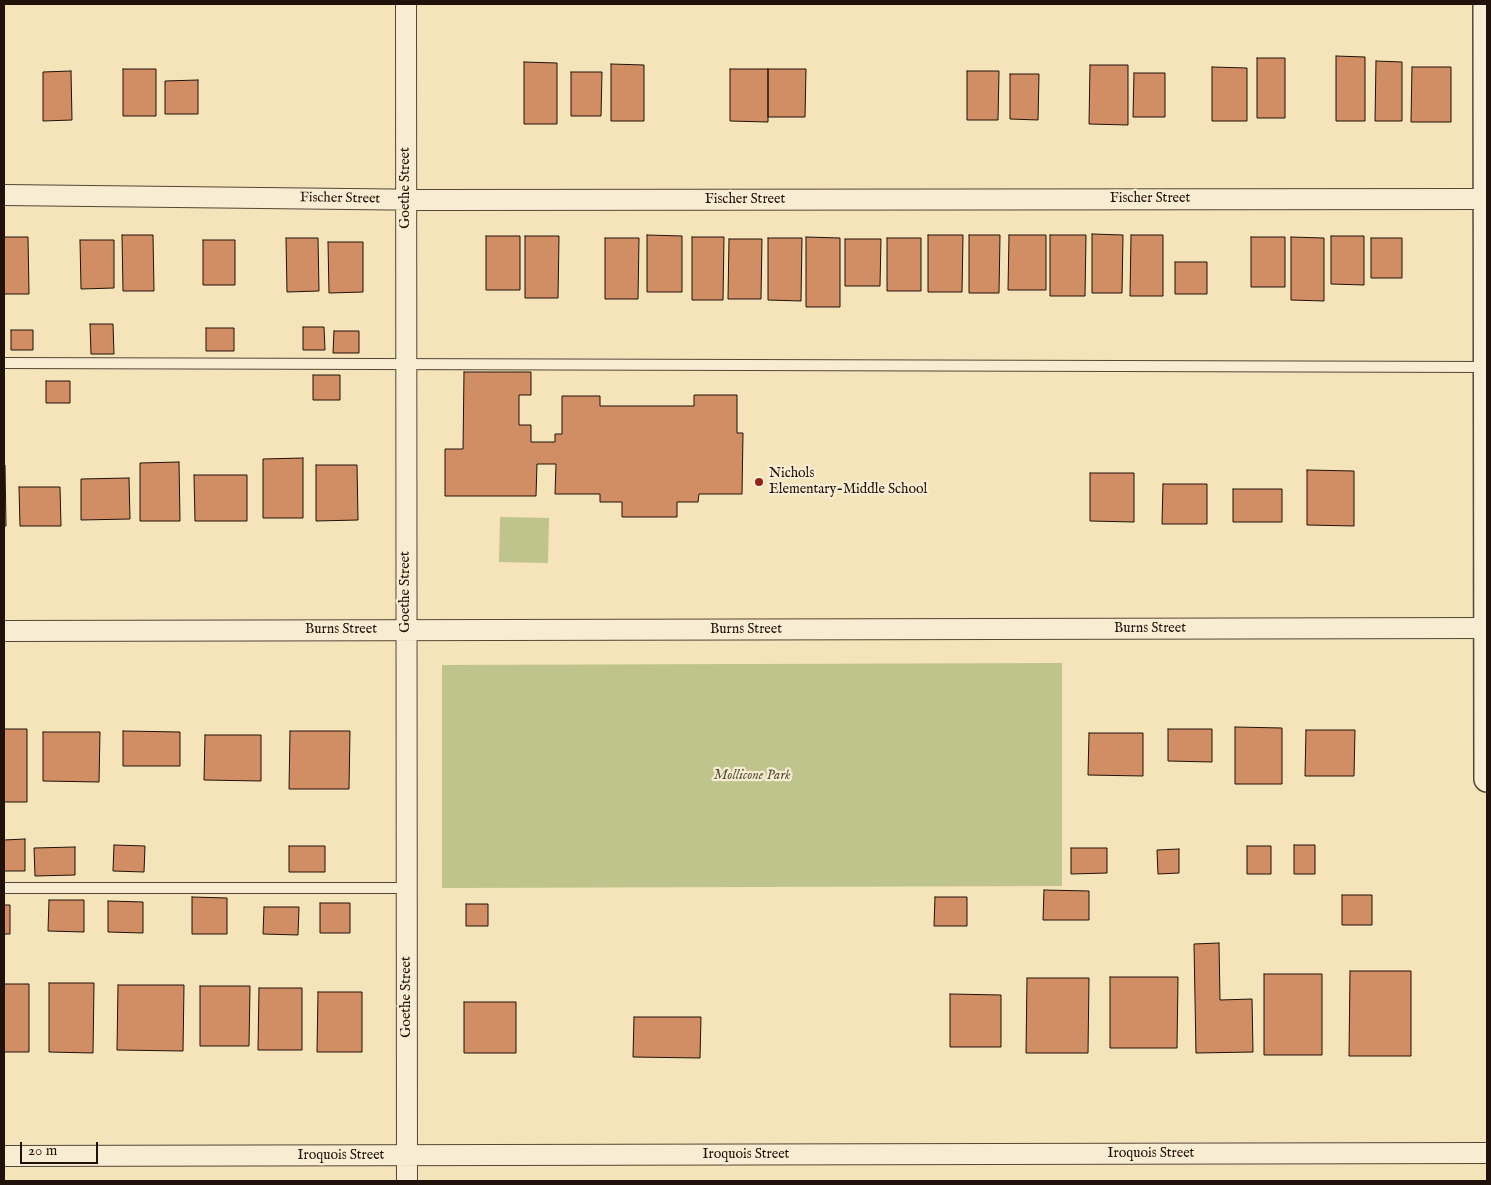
<!DOCTYPE html>
<style>
body{margin:0}
#map{position:relative;width:1491px;height:1185px;overflow:hidden;background:#f5e3b9;font-family:"IM FELL English",serif}
canvas{display:block}
.frame{position:absolute;inset:0;border:5px solid #20120a;pointer-events:none}
.scale{position:absolute;left:20px;top:1142px;width:78px;height:22px;box-sizing:border-box;border:2px solid #20120a;border-top:0;padding-left:6px;font-size:15px;line-height:18px;white-space:nowrap;color:#20120a;-webkit-text-stroke:4px #f8edd2;paint-order:stroke}
</style>
<div id="map">
<canvas width="1491" height="1185"></canvas>
<div class="frame"></div>
<div class="scale">20 m</div>
</div>
<script>
const context = document.querySelector('canvas').getContext('2d');
context.lineJoin = 'round';
function paint(path, color) {
  context.fillStyle = color;
  context.fill(path, 'evenodd');
}
function toPath(rows) {
  const path = new Path2D();
  for (const r of rows) {
    path.moveTo(r[0], r[1]);
    for (let i = 2; i < r.length; i += 2) path.lineTo(r[i], r[i + 1]);
  }
  return path;
}
function strokePath(path, color, width, dash) {
  context.strokeStyle = color;
  context.lineWidth = width;
  context.lineCap = dash ? 'butt' : 'round';
  context.setLineDash(dash || []);
  context.stroke(path);
}
function label(font, color, halo, rows, align = 'center') {
  context.font = font + ' "IM FELL English",serif';
  context.lineWidth = 4.5;
  context.setLineDash([]);
  context.textBaseline = 'middle';
  context.strokeStyle = halo;
  context.fillStyle = color;
  for (const [text, x, y, turn = 0] of rows) {
    context.save();
    context.translate(x, y);
    context.rotate((+turn || 0) * Math.PI / 180);
    context.textAlign = isNaN(turn) ? turn : align;
    if (halo) context.strokeText(text, 0, 0);
    context.fillText(text, 0, 0);
    context.restore();
  }
}
paint(toPath([
 [500,517,549,518,548,563,499,562],
 [1062,663,1062,886,442,888,442,665]
]), '#bfc38c');
const building = toPath([
 [1336,56,1365,57,1365,121,1336,121,1336,56],
 [1257,58,1285,58,1285,118,1257,118,1257,58],
 [1376,61,1402,62,1402,121,1375,121,1376,61],
 [524,62,557,63,557,124,524,124,524,62],
 [611,64,644,65,644,121,611,121,611,64],
 [1090,65,1128,65,1128,125,1089,124,1090,65],
 [1212,67,1247,68,1247,121,1212,121,1212,67],
 [1412,67,1451,67,1451,122,1411,122,1412,67],
 [123,69,156,69,156,116,123,116,123,69],
 [730,69,768,69,768,122,730,121,730,69],
 [768,69,806,69,805,117,768,117,768,69],
 [71,71,72,120,43,121,43,72,71,71],
 [967,71,999,71,998,120,967,120,967,71],
 [571,72,602,72,601,116,571,116,571,72],
 [1134,73,1165,73,1165,117,1133,117,1134,73],
 [1010,74,1039,74,1038,120,1010,119,1010,74],
 [198,80,198,114,165,114,165,81,198,80],
 [1092,234,1123,235,1122,293,1092,293,1092,234],
 [122,235,153,235,154,291,123,291,122,235],
 [647,235,682,236,682,292,647,292,647,235],
 [928,235,963,235,962,292,928,292,928,235],
 [969,235,1000,235,999,293,969,293,969,235],
 [1009,235,1046,235,1046,290,1008,290,1009,235],
 [1050,235,1086,235,1085,296,1050,296,1050,235],
 [1131,235,1163,235,1163,296,1130,296,1131,235],
 [486,236,520,236,520,290,486,290,486,236],
 [525,236,559,236,558,298,525,298,525,236],
 [1331,236,1364,236,1364,285,1331,284,1331,236],
 [4,237,28,237,29,294,4,294,4,237],
 [692,237,724,237,723,300,692,300,692,237],
 [806,237,840,238,840,307,806,307,806,237],
 [1251,237,1285,237,1285,287,1251,287,1251,237],
 [1291,237,1324,238,1324,301,1291,300,1291,237],
 [286,238,318,238,319,291,287,292,286,238],
 [605,238,639,238,638,299,605,299,605,238],
 [768,238,802,238,801,301,768,300,768,238],
 [887,238,921,238,921,291,887,291,887,238],
 [1371,238,1402,238,1402,278,1371,278,1371,238],
 [729,239,762,239,761,299,728,299,729,239],
 [845,239,881,239,880,286,845,286,845,239],
 [80,240,114,240,114,288,81,289,80,240],
 [203,240,235,240,235,285,203,285,203,240],
 [328,242,363,242,363,292,329,293,328,242],
 [1175,262,1207,262,1207,294,1175,294,1175,262],
 [90,324,113,324,114,354,91,354,90,324],
 [303,327,324,327,325,350,303,350,303,327],
 [206,328,234,328,234,351,206,351,206,328],
 [11,330,33,330,33,350,11,350,11,330],
 [334,331,359,331,359,353,333,353,334,331],
 [464,372,531,372,531,395,519,395,519,425,531,425,531,442,555,442,555,434,562,434,562,396,600,396,600,406,694,406,694,395,737,395,737,433,743,433,742,494,699,494,698,502,677,502,677,517,622,517,622,502,600,502,600,494,555,494,556,464,537,464,536,496,445,496,445,449,463,449,464,372],
 [313,375,340,375,340,400,313,400,313,375],
 [46,381,70,381,70,403,46,403,46,381],
 [303,458,303,518,263,518,263,459,303,458],
 [179,462,180,521,140,521,140,463,179,462],
 [4,465,5,465,6,526,4,526,4,465],
 [316,465,357,465,358,520,316,521,316,465],
 [1307,470,1354,471,1354,526,1307,525,1307,470],
 [1090,473,1134,473,1134,522,1090,521,1090,473],
 [194,475,247,475,247,521,195,521,194,475],
 [129,478,130,519,81,520,81,479,129,478],
 [1163,484,1207,484,1207,524,1162,524,1163,484],
 [19,487,60,487,61,526,20,526,19,487],
 [1233,489,1282,489,1282,522,1233,522,1233,489],
 [1235,727,1282,728,1282,784,1235,784,1235,727],
 [4,729,27,729,27,802,4,802,4,729],
 [1168,729,1212,729,1212,762,1168,761,1168,729],
 [1306,730,1355,730,1354,776,1305,776,1306,730],
 [123,731,180,732,180,766,123,766,123,731],
 [290,731,350,731,349,789,289,789,290,731],
 [43,732,100,732,99,782,43,781,43,732],
 [1089,733,1143,733,1143,776,1088,775,1089,733],
 [205,735,261,735,261,781,204,780,205,735],
 [25,839,25,871,4,871,4,840,25,839],
 [114,845,145,846,144,872,113,871,114,845],
 [1294,845,1315,845,1315,874,1294,874,1294,845],
 [289,846,325,846,325,872,289,872,289,846],
 [1247,846,1271,846,1271,874,1247,874,1247,846],
 [75,847,75,875,35,876,34,848,75,847],
 [1071,848,1107,848,1107,873,1071,874,1071,848],
 [1179,849,1179,873,1158,874,1157,850,1179,849],
 [1044,890,1089,891,1089,920,1043,920,1044,890],
 [1342,895,1372,895,1372,925,1342,925,1342,895],
 [192,897,227,898,227,934,192,934,192,897],
 [935,897,967,897,967,926,934,926,935,897],
 [49,900,84,900,84,932,48,931,49,900],
 [108,901,143,902,143,933,108,932,108,901],
 [320,903,350,903,350,933,320,933,320,903],
 [466,904,488,904,488,926,466,926,466,904],
 [4,905,10,905,10,934,4,934,4,905],
 [264,907,299,907,298,935,263,934,264,907],
 [1219,943,1220,1000,1252,999,1253,1052,1196,1053,1194,944,1219,943],
 [1350,971,1411,971,1411,1056,1349,1056,1350,971],
 [1264,974,1322,974,1322,1055,1264,1055,1264,974],
 [1110,977,1178,977,1177,1048,1110,1048,1110,977],
 [1027,978,1089,978,1088,1053,1026,1053,1027,978],
 [49,983,94,983,93,1053,49,1052,49,983],
 [4,984,29,984,29,1052,4,1052,4,984],
 [118,985,184,985,183,1051,117,1050,118,985],
 [200,986,250,986,249,1046,200,1046,200,986],
 [259,988,302,988,302,1050,258,1050,259,988],
 [318,992,362,992,362,1052,317,1052,318,992],
 [950,994,1001,995,1001,1047,950,1047,950,994],
 [464,1002,516,1002,516,1053,464,1053,464,1002],
 [634,1017,701,1017,700,1058,633,1057,634,1017]
]);
paint(building, '#d18e64');
strokePath(building, '#20120a', 1);
const service = toPath([
 [4,363,1487,367],
 [4,888,407,888]
]);
const minor = toPath([
 [406,4,407,1181],
 [4,195,434,200,1487,199],
 [4,631,1487,628],
 [4,1156,1487,1153]
]);
const tertiary = toPath([
 [1486,4,1487,779]
]);
strokePath(service, '#554636', 12);
strokePath(minor, '#554636', 22);
strokePath(tertiary, '#554636', 28);
strokePath(service, '#f8edd2', 10);
strokePath(minor, '#f8edd2', 20);
strokePath(tertiary, '#f8edd2', 25);
for (const [x, y, r, color] of [
 [759,482,5,"#8f2418"]
]) {
  const dot = new Path2D();
  dot.arc(x, y, r, 0, 2 * Math.PI);
  context.fillStyle = color;
  context.fill(dot);
  strokePath(dot, '#f8edd2', 2);
}
label('14px', '#20120a', '#f8edd2', [
 ["Goethe Street",406,188,-90],
 ["Fischer Street",340,199,1],
 ["Fischer Street",1150,199],
 ["Fischer Street",745,200],
 ["Goethe Street",406,592,-90],
 ["Burns Street",1150,629],
 ["Burns Street",341,630],
 ["Burns Street",746,630],
 ["Goethe Street",407,997,-90],
 ["Iroquois Street",1151,1154],
 ["Iroquois Street",746,1155],
 ["Iroquois Street",341,1156]
]);
label('14px', '#20120a', '#f8edd2', [
 ["Nichols",769,474],
 ["Elementary-Middle School",769,490]
], 'left');
label('italic 14px', '#585038', '#f8edd2', [
 ["Mollicone Park",752,776]
]);
</script>
